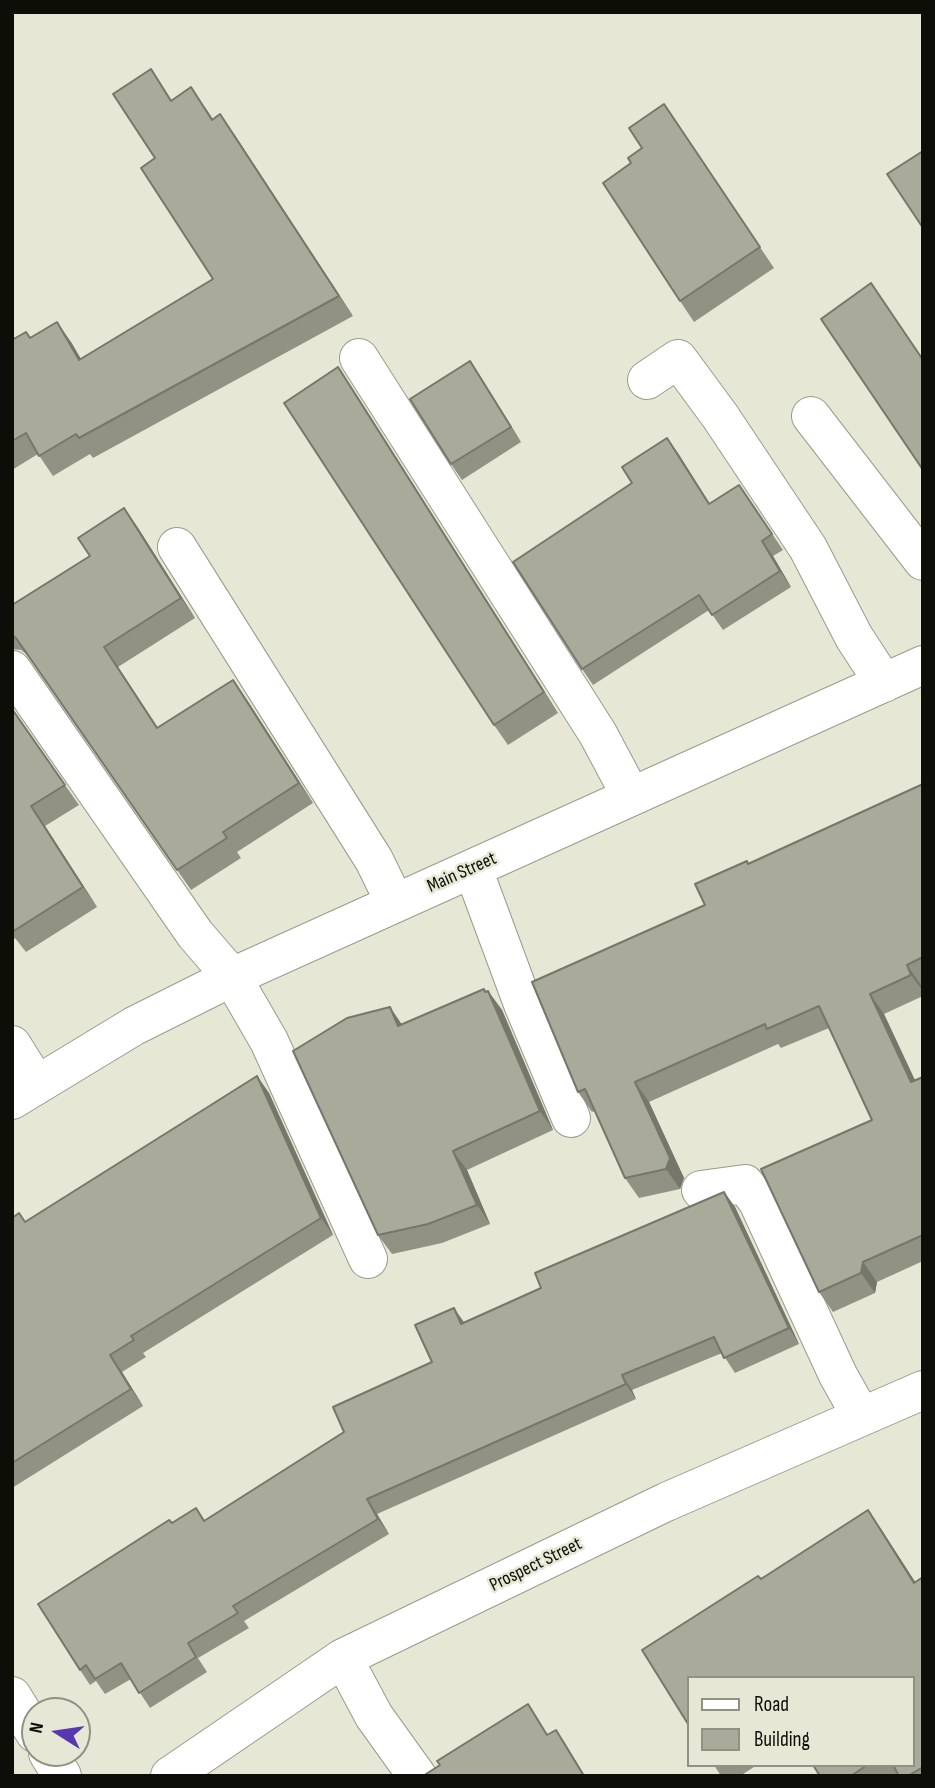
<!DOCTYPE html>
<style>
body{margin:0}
#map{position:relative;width:935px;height:1788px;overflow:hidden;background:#e6e7d5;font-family:"Sofia Sans Condensed",sans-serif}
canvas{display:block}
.frame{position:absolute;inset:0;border:14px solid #0e0e08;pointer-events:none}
.legend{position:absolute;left:687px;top:1676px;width:228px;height:91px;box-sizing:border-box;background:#e6e7d5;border:2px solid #909083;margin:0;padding:9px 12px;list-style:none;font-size:21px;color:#0e0e08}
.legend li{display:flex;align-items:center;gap:14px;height:35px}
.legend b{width:35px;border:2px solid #909083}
.north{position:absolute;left:21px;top:1697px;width:70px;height:70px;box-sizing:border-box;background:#e6e7d5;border:2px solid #909083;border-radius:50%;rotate:282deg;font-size:19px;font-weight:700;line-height:28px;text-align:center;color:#0e0e08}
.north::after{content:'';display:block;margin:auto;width:24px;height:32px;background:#5738b0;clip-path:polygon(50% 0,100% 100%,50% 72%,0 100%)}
</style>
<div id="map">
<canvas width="935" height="1788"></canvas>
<div class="frame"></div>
<ul class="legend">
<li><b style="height:9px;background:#fff"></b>Road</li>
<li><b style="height:19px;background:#a9aa99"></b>Building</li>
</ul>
<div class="north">N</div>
</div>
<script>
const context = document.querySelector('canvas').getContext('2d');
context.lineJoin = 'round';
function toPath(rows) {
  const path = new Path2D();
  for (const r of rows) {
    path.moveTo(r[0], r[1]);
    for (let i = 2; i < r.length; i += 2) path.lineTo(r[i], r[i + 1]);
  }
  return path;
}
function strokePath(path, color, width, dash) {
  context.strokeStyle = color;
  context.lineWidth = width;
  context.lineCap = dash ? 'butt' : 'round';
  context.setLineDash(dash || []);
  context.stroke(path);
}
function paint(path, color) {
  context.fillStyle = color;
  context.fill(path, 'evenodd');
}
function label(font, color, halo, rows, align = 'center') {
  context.font = font + ' "Sofia Sans Condensed",sans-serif';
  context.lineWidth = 5;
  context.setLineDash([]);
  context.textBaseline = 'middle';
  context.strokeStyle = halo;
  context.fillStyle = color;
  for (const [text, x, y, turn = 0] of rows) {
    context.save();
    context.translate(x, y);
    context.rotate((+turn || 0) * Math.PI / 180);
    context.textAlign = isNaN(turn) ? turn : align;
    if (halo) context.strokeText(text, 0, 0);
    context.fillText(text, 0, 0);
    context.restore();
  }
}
const minor = toPath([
 [359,358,598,734,631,796],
 [647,380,678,359,720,416,808,548,854,637,884,683],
 [811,416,923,561],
 [177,547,374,860,395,903],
 [12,670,195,934,232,977,269,1041,368,1259],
 [473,869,523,1004,571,1118],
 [12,1045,37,1085],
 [12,1100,134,1026,232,977,923,665],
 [701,1190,745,1184,758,1202,838,1375,861,1416],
 [343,1658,374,1716,417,1776],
 [12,1696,35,1733],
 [48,1753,62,1776],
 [170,1776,343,1658,666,1502,923,1390]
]);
strokePath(minor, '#9a9b8a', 40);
strokePath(minor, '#fff', 38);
paint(toPath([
 [151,69,172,101,205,107,213,119,234,134,353,316,93,458,90,454,53,476,38,454,12,470,12,340,26,332,30,338,71,342,81,359,213,279,155,158],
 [664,104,774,268,694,322,680,301,631,163,642,148],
 [480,376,521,442,462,480,451,464],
 [352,388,558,713,508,745,494,725],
 [667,438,710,504,739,485,783,550,773,556,791,587,723,630,709,610,593,685,582,669,632,483],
 [124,508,138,528,195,618,118,667,158,728,247,700,313,803,237,852,241,858,191,890,30,657,21,650,12,649,12,605,90,556],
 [12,709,79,805,45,826,97,907,26,952,15,938,13,940,12,938],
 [923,784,923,984,921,985,923,989,923,996,884,1014,915,1080,923,1077,923,1261,877,1282,875,1293,833,1312,819,1292,872,1120,829,1028,781,1048,778,1044,649,1102,684,1178,680,1189,639,1198,625,1178,595,1111,592,1112,578,1092,705,905,747,861,749,864],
 [488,991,502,1010,553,1130,467,1170,490,1224,442,1243,392,1254,378,1235,486,992],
 [257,1076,269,1093,333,1235,143,1353,146,1357,122,1372,143,1406,12,1488,12,1218,25,1222],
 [724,1192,735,1207,799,1344,735,1373,722,1353,632,1390,636,1399,377,1514,389,1534,244,1621,249,1628,198,1658,207,1672,150,1708,131,1679,105,1694,96,1681,90,1685,80,1670,172,1523,204,1521,344,1432,432,1362,454,1308,464,1322,541,1288],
 [881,1529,915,1582,923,1577,923,1776,899,1776,898,1773,893,1776,820,1776,813,1765,912,1765,761,1579],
 [714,1765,757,1765,740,1776,721,1776]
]), '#919284');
paint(toPath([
 [220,114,234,134,353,316,339,296],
 [57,322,71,342,93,380,79,360],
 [470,361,480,376,521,442,511,427],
 [338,367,352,388,558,713,544,692],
 [667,438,678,453,720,520,709,504],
 [124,508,138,528,195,618,181,598],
 [762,541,773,556,791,587,780,571],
 [104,647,118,667,171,748,157,728],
 [233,680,247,700,313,803,299,783],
 [31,806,45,826,97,907,83,887],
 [907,965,921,985,923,991,911,975],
 [484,989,494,1003,488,991,502,1010,553,1130,540,1111],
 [870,994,884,1014,923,1098,911,1082],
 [390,1007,403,1026,398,1026],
 [257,1076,269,1093,333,1235,321,1218],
 [635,1082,649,1102,684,1178,680,1189,666,1169],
 [453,1151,467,1170,490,1224,477,1205],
 [724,1192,735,1207,799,1344,789,1328],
 [863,1262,877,1282,875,1293,861,1273],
 [454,1308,464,1323,461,1324],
 [110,1355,122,1372,143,1406,131,1389],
 [622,1375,632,1390,636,1399,626,1384],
 [367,1499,377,1514,389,1534,378,1519],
 [868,1510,881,1529,923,1594,914,1583],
 [556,1730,566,1745,585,1776,584,1776]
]), '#76776b');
const building = toPath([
 [151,69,171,101,191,87,212,120,220,114,339,296,79,438,76,434,39,456,26,433,12,441,12,340,26,332,30,338,57,322,79,360,213,279,141,168,155,158,113,94,151,69],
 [664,104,760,247,680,301,603,183,631,163,628,158,642,148,629,128,664,104],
 [923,151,923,228,887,174,923,151],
 [871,283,923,360,923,470,821,319,871,283],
 [470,361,511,427,451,464,410,399,470,361],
 [338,367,544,692,494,725,284,403,338,367],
 [667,438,709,504,739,485,772,534,762,541,780,571,712,615,699,595,582,669,513,562,632,483,622,467,667,438],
 [124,508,181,598,104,647,157,728,233,680,299,783,223,832,227,838,177,870,16,638,12,635,12,605,90,556,78,538,124,508],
 [12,709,65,785,31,806,83,887,12,932,12,709],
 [923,784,923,957,907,965,911,975,870,994,911,1082,923,1077,923,1235,863,1262,861,1273,819,1292,761,1169,872,1120,819,1006,767,1029,765,1024,635,1082,670,1158,666,1169,625,1178,585,1089,578,1092,532,982,705,905,695,884,747,861,748,864,923,784],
 [484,989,485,992,488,991,540,1111,453,1151,477,1205,428,1224,378,1235,293,1051,347,1018,390,1007,398,1026,484,989],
 [257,1076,321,1218,131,1336,134,1340,110,1355,131,1389,12,1463,12,1218,19,1213,25,1222,257,1076],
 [724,1192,789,1328,724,1358,714,1337,622,1375,626,1384,367,1499,378,1519,233,1606,238,1613,188,1643,196,1657,139,1693,121,1663,95,1679,86,1665,80,1670,38,1604,169,1520,172,1523,196,1508,204,1521,344,1432,333,1407,432,1362,415,1325,454,1308,461,1324,541,1288,535,1273,724,1192],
 [868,1510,914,1583,923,1577,923,1767,908,1776,899,1776,893,1765,912,1765,912,1678,688,1678,688,1724,642,1650,758,1576,761,1579,868,1510],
 [528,1704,547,1735,556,1730,584,1776,423,1776,440,1765,437,1761,528,1704],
 [813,1765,867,1765,851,1776,820,1776,813,1765]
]);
paint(building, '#a9aa99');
strokePath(building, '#76776b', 2);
label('19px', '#0e0e08', '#e6e7d5', [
 ["Main Street",462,873,-24],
 ["Prospect Street",536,1565,-26]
]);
</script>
